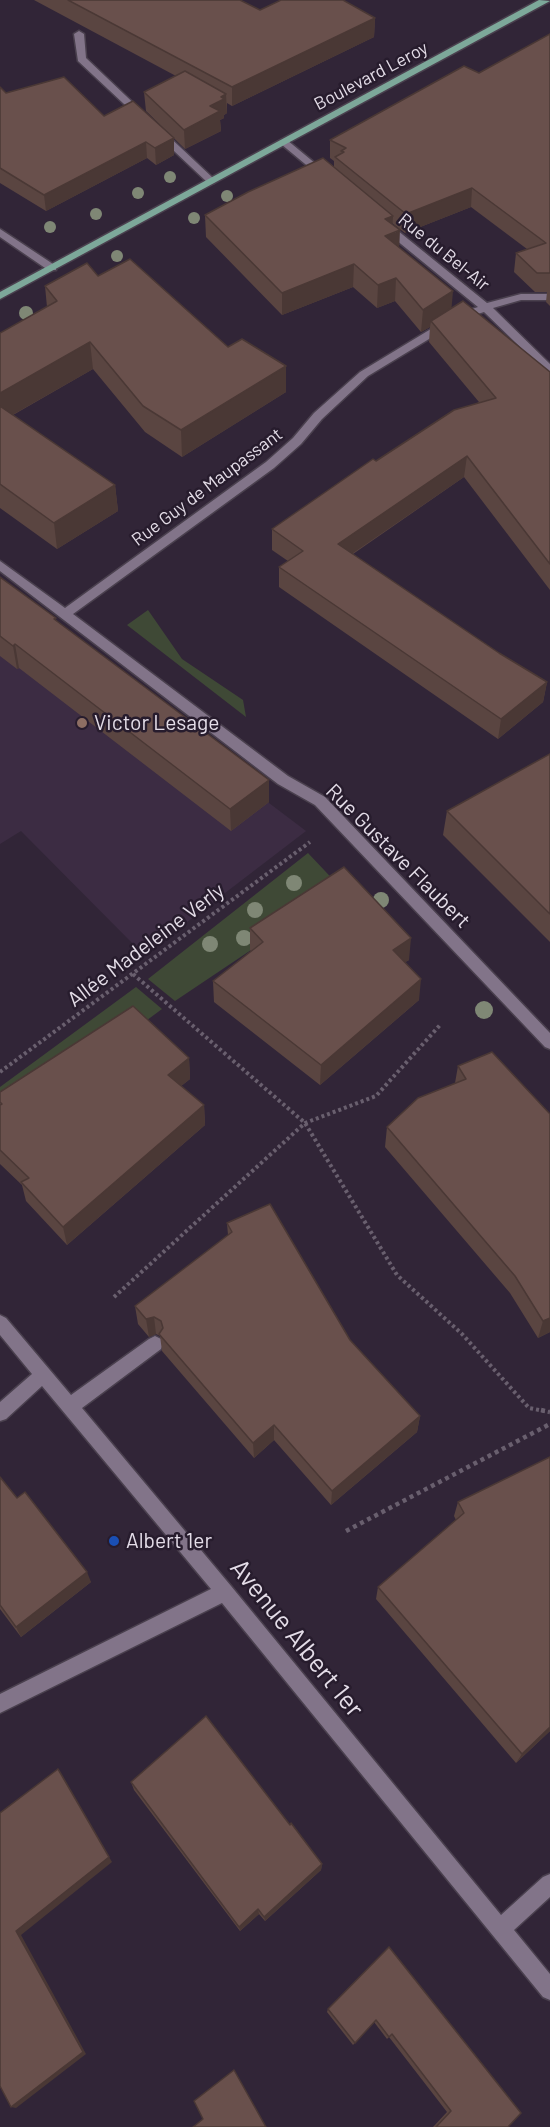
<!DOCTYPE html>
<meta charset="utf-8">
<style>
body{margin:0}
canvas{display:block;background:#312537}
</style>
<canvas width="550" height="2127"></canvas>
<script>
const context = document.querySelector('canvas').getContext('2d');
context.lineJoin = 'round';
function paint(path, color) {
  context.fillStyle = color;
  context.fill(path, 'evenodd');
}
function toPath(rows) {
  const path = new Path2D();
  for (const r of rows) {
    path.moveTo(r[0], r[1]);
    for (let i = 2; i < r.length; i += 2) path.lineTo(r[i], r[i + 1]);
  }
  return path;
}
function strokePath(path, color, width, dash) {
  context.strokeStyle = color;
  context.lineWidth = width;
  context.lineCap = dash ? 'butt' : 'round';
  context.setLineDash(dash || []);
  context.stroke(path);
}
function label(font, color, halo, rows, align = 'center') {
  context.font = font + ' Barlow,sans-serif';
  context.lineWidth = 5;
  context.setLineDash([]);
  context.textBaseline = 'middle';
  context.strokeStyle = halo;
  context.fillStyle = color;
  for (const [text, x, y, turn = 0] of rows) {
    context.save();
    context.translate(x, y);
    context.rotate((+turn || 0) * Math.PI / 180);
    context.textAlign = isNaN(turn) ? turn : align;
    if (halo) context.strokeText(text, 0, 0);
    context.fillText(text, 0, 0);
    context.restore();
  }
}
paint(toPath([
 [0,600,269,803,306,831,144,955,21,831,0,844]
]), '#3c2c43');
paint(toPath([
 [148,610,182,659,243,700,246,717,127,625],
 [308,853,342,889,175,1001,148,979],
 [136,987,162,1009,0,1129,0,1087]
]), '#3f4936');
const minor = toPath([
 [79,31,84,34,86,58,145,114,145,118,139,118,78,61,74,34,79,31],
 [156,130,162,130,214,179,214,183,208,183,156,134,156,130],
 [281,140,287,140,328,174,328,178,322,178,281,144,281,140],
 [379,222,387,222,487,303,521,294,550,294,550,300,521,300,493,308,550,364,550,373,546,372,484,312,462,319,368,376,322,419,301,444,274,468,73,614,288,776,325,797,550,1033,550,1049,545,1047,315,805,278,784,0,571,0,561,65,608,266,462,293,438,314,413,360,372,454,315,478,307,379,226,379,222],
 [0,229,56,266,56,270,48,270,0,237,0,229],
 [0,1315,6,1318,71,1395,149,1339,155,1336,161,1339,163,1344,161,1349,82,1408,231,1586,501,1915,543,1877,550,1874,550,1897,514,1930,550,1974,550,2000,543,1997,222,1603,0,1713,0,1694,211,1589,42,1386,6,1419,0,1421,0,1402,32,1374,0,1335,0,1315]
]);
const major = toPath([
 [539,0,550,1,0,299,0,292,539,0]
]);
strokePath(minor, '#4a404e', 3);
strokePath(major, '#4a404e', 3);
strokePath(toPath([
 [133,974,305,1123,397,1275,462,1334,529,1408,549,1412],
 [0,1072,310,842],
 [114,1297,305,1123,376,1096,441,1024]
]), '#695f6e', 4, [3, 3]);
strokePath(toPath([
 [541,1410,550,1412],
 [346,1531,550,1424]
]), '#695f6e', 4.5, [4, 4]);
paint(minor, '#827489');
paint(major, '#7da89a');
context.fillStyle = '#7f8775';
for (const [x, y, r] of [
 [170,177,6],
 [138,193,6],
 [227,196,6],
 [96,214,6],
 [194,218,6],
 [50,227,6],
 [117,256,6],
 [26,313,7],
 [294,883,8],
 [381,900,8],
 [255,910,8],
 [244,938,8],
 [210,944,8],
 [484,1010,9]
]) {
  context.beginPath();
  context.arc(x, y, r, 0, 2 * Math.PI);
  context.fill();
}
paint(toPath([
 [34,0,240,0,260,10,375,18,374,37,232,106,227,103,227,113,224,115,224,118,220,120,221,131,185,149,146,111,144,92,176,76],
 [550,34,550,306,546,302,547,292,535,292,514,272,516,253,527,249,471,207,405,233,392,223,392,224,399,247,452,308,550,372,550,590,464,477,353,554,499,653,547,682,543,702,498,739,279,587,279,567,288,561,272,550,272,529,376,461,479,402,429,342,430,327,421,332,395,301,377,308,353,287,282,315,206,237,205,215,334,168,334,161,330,158,330,140,479,73],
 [0,87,6,93,104,116,174,138,174,155,156,165,147,158,46,211,0,183],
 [98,276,228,347,286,366,286,392,182,457,145,432,93,369,13,415,115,485,118,511,57,549,0,508,0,333,47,307,45,286],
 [0,577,57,621,269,780,269,802,231,831,19,668,17,669,0,656],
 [550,754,550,942,443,835,447,811],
 [250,928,409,960,405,962,419,1000,320,1085,214,1002,213,981,251,951,250,950],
 [189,1058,190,1079,181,1086,204,1105,205,1125,67,1245,26,1201,22,1185,0,1164,0,1092],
 [458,1066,550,1114,550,1332,538,1338,510,1293,385,1147,387,1127,455,1083],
 [227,1223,350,1340,420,1416,417,1432,331,1505,274,1440,254,1458,162,1351,160,1336,156,1334,149,1337,138,1324,135,1306,228,1235],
 [550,1457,550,1731,516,1763,376,1599,378,1587,456,1520,454,1516,458,1502],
 [0,1477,17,1498,91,1582,21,1637,0,1609],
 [131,1782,290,1825,322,1864,321,1870,265,1921,259,1914,240,1931,134,1790],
 [389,1947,508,2127,433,2127,447,2112,389,2037,387,2039,374,2022,353,2045,327,2012,328,2009]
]), '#5a4541');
paint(toPath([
 [375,18,374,37,232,106,232,87],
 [226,94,227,113,224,115,224,118,220,120,221,131,185,149,184,130,210,106],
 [174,138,174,155,156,165,155,148],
 [146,142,147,158,46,211,44,195],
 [472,188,471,207,405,233,406,214],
 [393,216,392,234,400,230,399,253,384,259,385,219],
 [354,264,353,287,282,315,282,293],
 [396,278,395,301,377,308,378,285],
 [453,291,451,314,431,321,430,327,421,332,423,310],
 [90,342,93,369,0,422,0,393],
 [286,366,286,392,182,457,181,430],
 [467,456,464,477,337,564,338,544],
 [115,485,118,511,57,549,54,523],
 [15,644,19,668,17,669,13,646],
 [547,682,543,702,498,739,501,719],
 [269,780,269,802,231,831,230,809],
 [411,938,409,960,391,971,393,950],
 [421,979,419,1000,320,1085,321,1065],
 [189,1058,190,1079,170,1095,168,1075],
 [204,1105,205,1125,67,1245,63,1227],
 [154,1317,156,1334,149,1337,146,1319],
 [550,1318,550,1332,538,1338,543,1321],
 [420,1416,417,1432,331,1505,332,1491],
 [274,1425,274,1440,254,1458,253,1443],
 [87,1572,91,1582,21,1637,16,1627],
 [550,1727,550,1731,516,1763,522,1754],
 [109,1857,112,1862,21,1935,86,2054,16,2108,11,2107,16,1931],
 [322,1864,321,1870,265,1921,264,1917],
 [258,1909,259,1914,240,1931,239,1927]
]), '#4a3835');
const building = toPath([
 [68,0,240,0,260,10,281,0,343,0,375,18,232,87,68,0],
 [550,34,550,273,537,273,516,253,546,243,472,188,406,214,335,157,344,152,341,151,346,148,330,140,464,66,479,73,550,34],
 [185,71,226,94,221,97,224,99,210,106,220,111,184,130,144,92,185,71],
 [64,77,104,116,133,101,174,138,155,148,146,142,44,195,0,168,0,87,6,93,64,77],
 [323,158,393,216,385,219,400,230,385,236,453,291,423,310,396,278,378,285,354,264,282,293,205,215,248,192,323,158],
 [130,259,228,347,242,339,286,366,181,430,143,406,90,342,0,393,0,333,57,301,45,286,87,263,98,276,130,259],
 [463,301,550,372,550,564,467,456,338,544,499,653,547,682,501,719,279,567,303,551,272,529,373,459,376,461,454,410,496,398,431,321,463,301],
 [0,406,115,485,54,523,0,484,0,406],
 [0,577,56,618,54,619,269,780,230,809,15,644,13,646,0,636,0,577],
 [550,754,550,914,447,811,550,754],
 [344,867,411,938,393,950,421,979,321,1065,213,981,263,942,250,928,344,867],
 [133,1006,189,1058,168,1075,204,1105,63,1227,21,1182,29,1178,0,1150,0,1105,2,1104,0,1102,0,1092,133,1006],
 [492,1052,550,1114,550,1318,543,1321,515,1276,387,1127,418,1098,466,1079,458,1066,492,1052],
 [270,1204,350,1340,420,1416,332,1491,274,1425,253,1443,159,1334,163,1328,161,1321,154,1317,146,1319,135,1306,232,1232,227,1223,270,1204],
 [550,1457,550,1727,522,1754,378,1587,464,1513,458,1502,550,1457],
 [0,1477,17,1498,25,1492,87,1572,16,1627,0,1605,0,1477],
 [206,1716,290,1825,291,1823,322,1864,264,1917,258,1909,239,1927,131,1782,206,1716],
 [58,1769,109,1857,16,1931,83,2052,11,2107,0,2086,0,1813,58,1769],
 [389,1947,521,2113,508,2127,436,2127,451,2111,392,2034,389,2037,376,2020,355,2043,328,2009,389,1947],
 [234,2070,266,2127,193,2127,203,2119,194,2101,234,2070]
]);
paint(building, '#69504c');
strokePath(building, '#4a3835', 1.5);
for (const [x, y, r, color] of [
 [82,723,6,"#8d6e63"],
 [114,1541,6,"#1a4fb4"]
]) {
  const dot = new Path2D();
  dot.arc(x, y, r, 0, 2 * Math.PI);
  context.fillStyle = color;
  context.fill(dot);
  strokePath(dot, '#271c2d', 2);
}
label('18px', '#e4dde8', '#271c2d', [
 ["Boulevard Leroy",371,76,-28],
 ["Rue du Bel-Air",444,252,39],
 ["Rue Guy de Maupassant",207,487,-37]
]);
label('21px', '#e4dde8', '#271c2d', [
 ["Victor Lesage",94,723],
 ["Albert 1er",126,1541]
], 'left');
label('21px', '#e4dde8', '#271c2d', [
 ["Rue Gustave Flaubert",398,856,45],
 ["Allée Madeleine Verly",146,945,-37]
]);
label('26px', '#e4dde8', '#271c2d', [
 ["Avenue Albert 1er",297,1638,51]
]);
</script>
